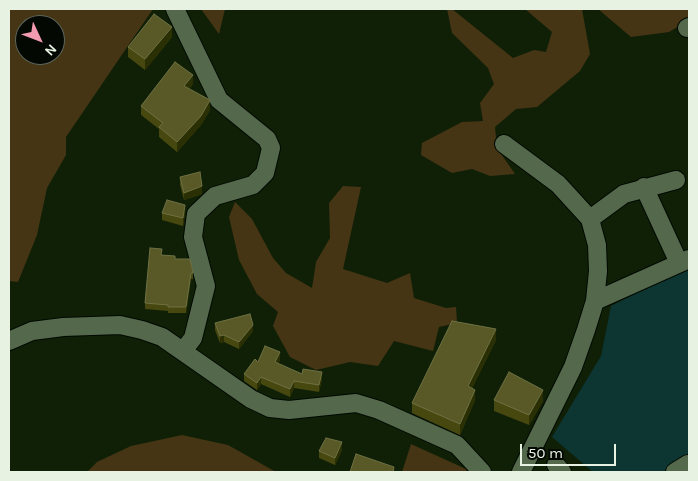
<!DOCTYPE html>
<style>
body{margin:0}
#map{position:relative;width:698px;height:481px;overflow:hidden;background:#102007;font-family:Karla,sans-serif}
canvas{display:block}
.frame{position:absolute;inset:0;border:10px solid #e7f2e2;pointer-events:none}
.north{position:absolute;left:15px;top:15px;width:50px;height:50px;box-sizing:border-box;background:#030802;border:1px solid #5e665c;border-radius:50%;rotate:133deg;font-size:14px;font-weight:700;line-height:20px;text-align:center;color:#e7f2e2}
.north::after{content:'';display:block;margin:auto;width:18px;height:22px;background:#f29ab0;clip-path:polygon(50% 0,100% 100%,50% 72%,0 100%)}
.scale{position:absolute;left:520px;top:444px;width:96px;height:22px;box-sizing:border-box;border:2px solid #e7f2e2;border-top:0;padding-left:6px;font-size:15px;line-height:18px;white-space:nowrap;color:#e7f2e2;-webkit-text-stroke:4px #030802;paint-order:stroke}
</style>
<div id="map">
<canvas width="698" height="481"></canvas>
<div class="frame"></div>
<div class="north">N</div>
<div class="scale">50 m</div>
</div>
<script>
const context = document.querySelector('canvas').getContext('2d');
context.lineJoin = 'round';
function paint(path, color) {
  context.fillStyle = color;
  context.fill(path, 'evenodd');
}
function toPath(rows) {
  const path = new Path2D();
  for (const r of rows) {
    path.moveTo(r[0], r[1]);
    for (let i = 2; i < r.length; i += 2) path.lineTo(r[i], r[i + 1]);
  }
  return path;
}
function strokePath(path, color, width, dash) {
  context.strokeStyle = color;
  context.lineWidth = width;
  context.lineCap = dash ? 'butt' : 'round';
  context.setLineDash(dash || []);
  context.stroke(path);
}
paint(toPath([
 [9,9,153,9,66,137,66,155,47,188,37,235,18,282,9,281],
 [25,25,55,25,55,55,25,55],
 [201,9,225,9,219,34],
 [447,9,452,9,513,58,534,50,546,52,552,32,525,9,582,9,590,54,580,71,537,107,516,109,495,127,497,148,515,174,490,176,472,169,452,173,421,155,422,143,462,122,483,121,480,103,494,84,488,68,452,33],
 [598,9,689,9,689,20,669,32,631,37],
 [343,186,361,187,343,269,387,283,410,273,414,298,446,308,456,307,457,323,439,327,433,351,394,341,378,366,350,362,316,370,290,357,273,326,278,312,257,294,239,260,229,217,235,202,252,219,273,258,286,273,312,288,316,262,330,238,329,203],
 [182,435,228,445,276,472,87,472,97,462,131,446],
 [411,444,466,469,467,472,402,472]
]), '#453514');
paint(toPath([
 [689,267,689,456,664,472,593,472,552,437,601,356,611,306]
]), '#0d3633');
const minor = toPath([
 [175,9,219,100,267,139,271,148,265,173,253,185,215,196,196,214,193,237,206,286,193,338,183,351],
 [687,28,689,27],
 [504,144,558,184,590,219,597,245,598,271,595,301,586,330,573,367,521,472],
 [644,187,679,263],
 [590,219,624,194,676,180],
 [595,301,689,259],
 [9,341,32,331,63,327,120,325,142,330,162,337,251,399,270,408,289,410,356,403,379,410,457,445,482,472],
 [556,465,562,472],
 [675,472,688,464,689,466]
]);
strokePath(minor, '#000900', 20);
strokePath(minor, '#54684b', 18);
paint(toPath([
 [172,37,145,70,128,57,128,47],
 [193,84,189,89,210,110,201,125,177,152,159,137,159,129,141,115,141,106],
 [180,177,202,194,184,200,180,185],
 [162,213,185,213,183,226,162,220],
 [162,255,175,259,193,273,193,279,191,279,186,313,168,313,168,311,145,309,145,303],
 [215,323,253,331,239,349,224,342,220,343,215,330],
 [496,340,472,388,475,400,460,435,412,413,412,403],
 [280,360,278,364,302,374,322,379,319,392,294,388,290,397,261,384,257,390,244,381,244,374,258,362],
 [494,400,543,401,529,425,494,411],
 [342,450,335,465,319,458,319,451]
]), '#474710');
paint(toPath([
 [172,27,172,37,145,70,145,59],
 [193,75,193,84,184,95,184,86],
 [210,100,210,110,201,125,177,152,177,142],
 [202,186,202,194,184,200,184,193],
 [185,205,185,213,183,226,183,218],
 [191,273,191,279,186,313,186,307],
 [253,325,253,331,239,349,239,342],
 [496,329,496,340,468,397,468,386],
 [224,335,224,342,220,343,220,336],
 [280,352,280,360,275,370,275,362],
 [322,372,322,379,319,392,319,385],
 [261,377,261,384,257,390,257,383],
 [294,381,294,388,290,397,290,389],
 [475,390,475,400,460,435,460,424],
 [543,390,543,401,529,425,529,415],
 [342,442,342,450,335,465,335,458]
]), '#2a3003');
const building = toPath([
 [154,14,172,27,145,59,128,47,154,14],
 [175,62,193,75,184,86,210,100,201,116,177,142,159,127,163,123,141,106,175,62],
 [200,172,202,186,184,193,180,177,200,172],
 [167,200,185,205,183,218,162,213,167,200],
 [150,248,162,249,161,255,175,256,175,259,190,259,193,273,191,273,186,307,168,307,168,305,145,303,150,248],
 [250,314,253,325,239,342,224,335,220,336,215,323,250,314],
 [452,321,496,329,468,386,475,390,460,424,412,403,452,321],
 [265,346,280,352,275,362,302,374,303,369,322,372,319,385,294,381,290,389,261,377,257,383,244,374,255,359,258,362,265,346],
 [509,372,543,390,529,415,494,400,509,372],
 [326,438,342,442,335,458,319,451,326,438],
 [356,454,394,467,393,472,350,472,356,454]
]);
paint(building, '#585926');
strokePath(building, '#6f7144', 1);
</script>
